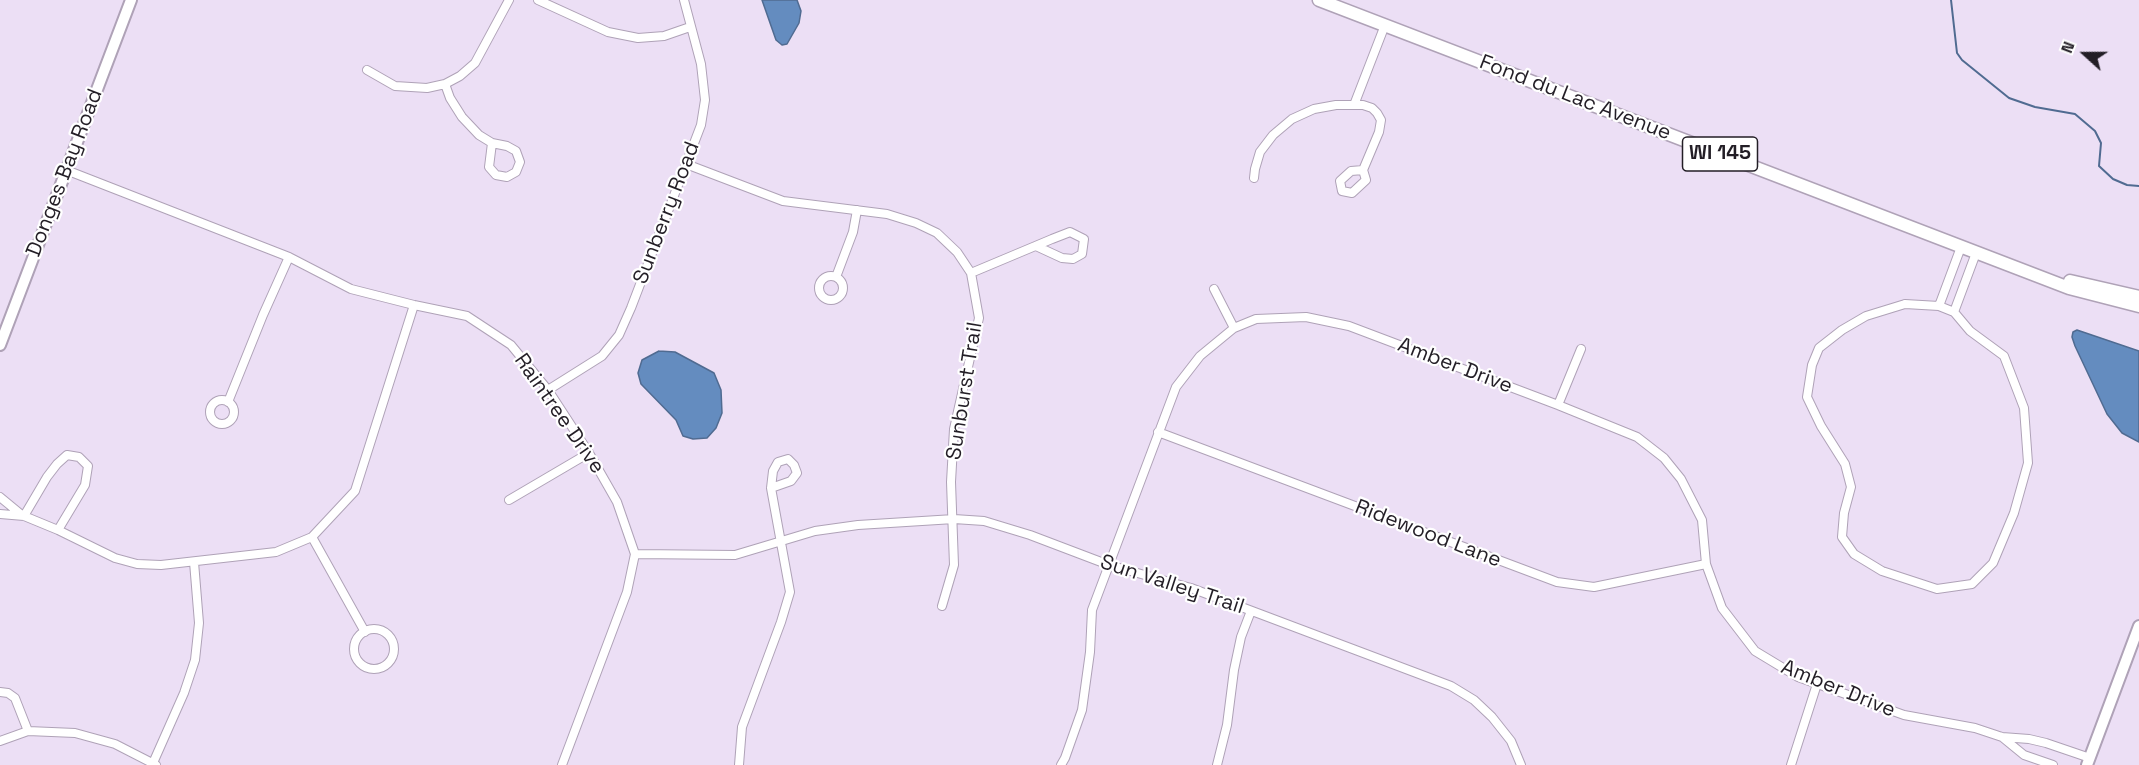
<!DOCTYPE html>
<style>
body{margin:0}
#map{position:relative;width:2139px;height:765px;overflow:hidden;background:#ecdff5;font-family:"Space Grotesk",sans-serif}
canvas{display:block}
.north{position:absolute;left:2055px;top:24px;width:60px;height:60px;-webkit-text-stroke:4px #fff;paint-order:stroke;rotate:291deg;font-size:16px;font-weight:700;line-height:24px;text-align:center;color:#231e26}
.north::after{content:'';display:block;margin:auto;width:21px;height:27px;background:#231e26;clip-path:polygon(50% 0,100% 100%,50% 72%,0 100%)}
</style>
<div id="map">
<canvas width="2139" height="765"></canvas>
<div class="north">N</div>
</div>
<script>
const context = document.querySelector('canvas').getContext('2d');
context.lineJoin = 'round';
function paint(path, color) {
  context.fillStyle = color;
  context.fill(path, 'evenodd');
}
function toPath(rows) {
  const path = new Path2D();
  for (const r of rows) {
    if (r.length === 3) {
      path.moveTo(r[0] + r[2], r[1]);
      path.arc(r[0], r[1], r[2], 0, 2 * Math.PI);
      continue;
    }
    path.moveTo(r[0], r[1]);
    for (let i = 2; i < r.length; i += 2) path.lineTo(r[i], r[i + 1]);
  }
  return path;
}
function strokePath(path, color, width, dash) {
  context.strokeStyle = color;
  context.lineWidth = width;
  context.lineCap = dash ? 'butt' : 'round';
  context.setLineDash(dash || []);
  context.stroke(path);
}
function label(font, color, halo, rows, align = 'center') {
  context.font = font + ' "Space Grotesk",sans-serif';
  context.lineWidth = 4.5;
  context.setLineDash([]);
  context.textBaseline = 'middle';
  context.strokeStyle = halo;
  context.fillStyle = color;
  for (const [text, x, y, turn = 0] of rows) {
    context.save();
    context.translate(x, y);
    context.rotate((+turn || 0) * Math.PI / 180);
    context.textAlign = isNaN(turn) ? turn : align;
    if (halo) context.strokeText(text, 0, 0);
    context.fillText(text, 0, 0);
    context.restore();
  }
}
const water = toPath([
 [762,0,797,0,801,11,799,23,787,44,782,45,776,40,762,0],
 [2077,330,2139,351,2139,442,2122,433,2107,414,2075,346,2072,337,2073,332,2077,330],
 [659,351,675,352,714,373,721,390,722,413,716,428,707,438,693,439,683,436,676,420,641,384,638,373,642,360,659,351]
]);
paint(water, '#648cbf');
strokePath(water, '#506b91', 1.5);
strokePath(toPath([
 [1951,0,1957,53,1962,60,2009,98,2035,107,2075,114,2095,131,2101,143,2099,166,2113,179,2127,185,2139,186]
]), '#506b91', 2);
const street = toPath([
 [538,0,608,32,638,38,664,36,690,27],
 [367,70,395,86,427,88,445,84,460,76,475,63,509,0],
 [445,84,450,98,462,117,479,135,492,143,507,146,516,151,520,162,516,172,507,177,496,175,489,167,492,143],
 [1354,105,1363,105,1372,108,1377,113,1381,120,1379,132,1363,170,1366,180,1352,193,1342,191,1340,181,1351,171,1363,170],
 [686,164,783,201,887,214,916,223,937,233,957,252,971,273,979,318,954,429,951,482,954,565,942,606],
 [66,170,289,257,351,289,414,305,467,316,511,345,548,390,589,453,617,502,635,554,627,592,562,765],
 [1254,178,1255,169,1260,152,1273,135,1292,119,1314,109,1336,105,1354,105,1385,25],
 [971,273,1052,239,1070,232,1084,239,1082,254,1073,259,1062,258,1036,246],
 [831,288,12],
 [836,277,853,232,857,210],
 [1214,289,1234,328],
 [1905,304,1939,306,1954,312,1970,331,2004,356,2024,408,2028,463,2014,513,1993,563,1972,584,1937,589,1882,571,1854,554,1842,537,1844,513,1851,487,1845,464,1821,426,1807,397,1812,365,1819,348,1842,330,1866,316,1905,304],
 [1939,306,1961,247],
 [1954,312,1976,253],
 [548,390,602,356,619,335,631,308,701,125,705,100,701,64,684,0],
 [222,412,12],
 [228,402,263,315,289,257],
 [1558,405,1581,349],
 [1158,432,1557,582,1594,587,1706,564],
 [0,497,23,516],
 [509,500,589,453],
 [0,514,24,516,58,530,115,558,137,564,161,565,276,552,312,537,355,491,414,305],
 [24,516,47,477,57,464,67,455,79,457,88,466,85,485,58,530],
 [312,537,365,632],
 [635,554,735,555,815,531,858,525,954,519,984,521,1030,535,1109,565,1191,588,1451,686,1474,700,1492,717,1511,741,1521,765],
 [374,649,20],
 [0,692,8,693,15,698,28,731],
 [2002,737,2024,755,2053,765],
 [0,741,28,731,75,733,115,744,156,765],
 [153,763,184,693,195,660,199,623,194,562],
 [739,765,742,727,781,622,790,592,771,488,773,471,778,462,788,459,794,465,797,473,791,481,771,488],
 [1061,765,1065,758,1082,710,1090,652,1092,610,1176,387,1200,356,1234,328,1256,319,1306,317,1349,326,1558,405,1637,437,1664,458,1681,479,1702,520,1706,564,1722,608,1755,651,1798,677,1904,715,1975,728,2002,737,2029,739,2046,743,2090,758],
 [1217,765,1227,725,1234,670,1241,637,1251,611],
 [1791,765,1817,684]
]);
const secondary = toPath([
 [0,345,131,0],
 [2087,765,2139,626]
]);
const primary = toPath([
 [1319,0,2069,288,2139,306],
 [2070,281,2139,297]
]);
strokePath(street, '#afa2b7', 10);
strokePath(secondary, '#afa2b7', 14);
strokePath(primary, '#afa2b7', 15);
strokePath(street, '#fff', 8);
strokePath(secondary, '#fff', 10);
strokePath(primary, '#fff', 12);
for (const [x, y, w] of [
 [1720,154,75]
]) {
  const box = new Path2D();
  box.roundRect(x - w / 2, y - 17, w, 34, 4.5);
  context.fillStyle = '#fff';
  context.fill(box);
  strokePath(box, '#231e26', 1.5);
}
label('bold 20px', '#231e26', null, [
 ["WI 145",1720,154]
]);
label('21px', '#231e26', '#fff', [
 ["Fond du Lac Avenue",1575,98,21],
 ["Donges Bay Road",65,173,-69],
 ["Sunberry Road",667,213,-69],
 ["Amber Drive",1455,366,21],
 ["Sunburst Trail",965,391,-81],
 ["Raintree Drive",559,414,55],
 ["Ridewood Lane",1428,534,21],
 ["Sun Valley Trail",1172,585,18],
 ["Amber Drive",1838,689,22]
]);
</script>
